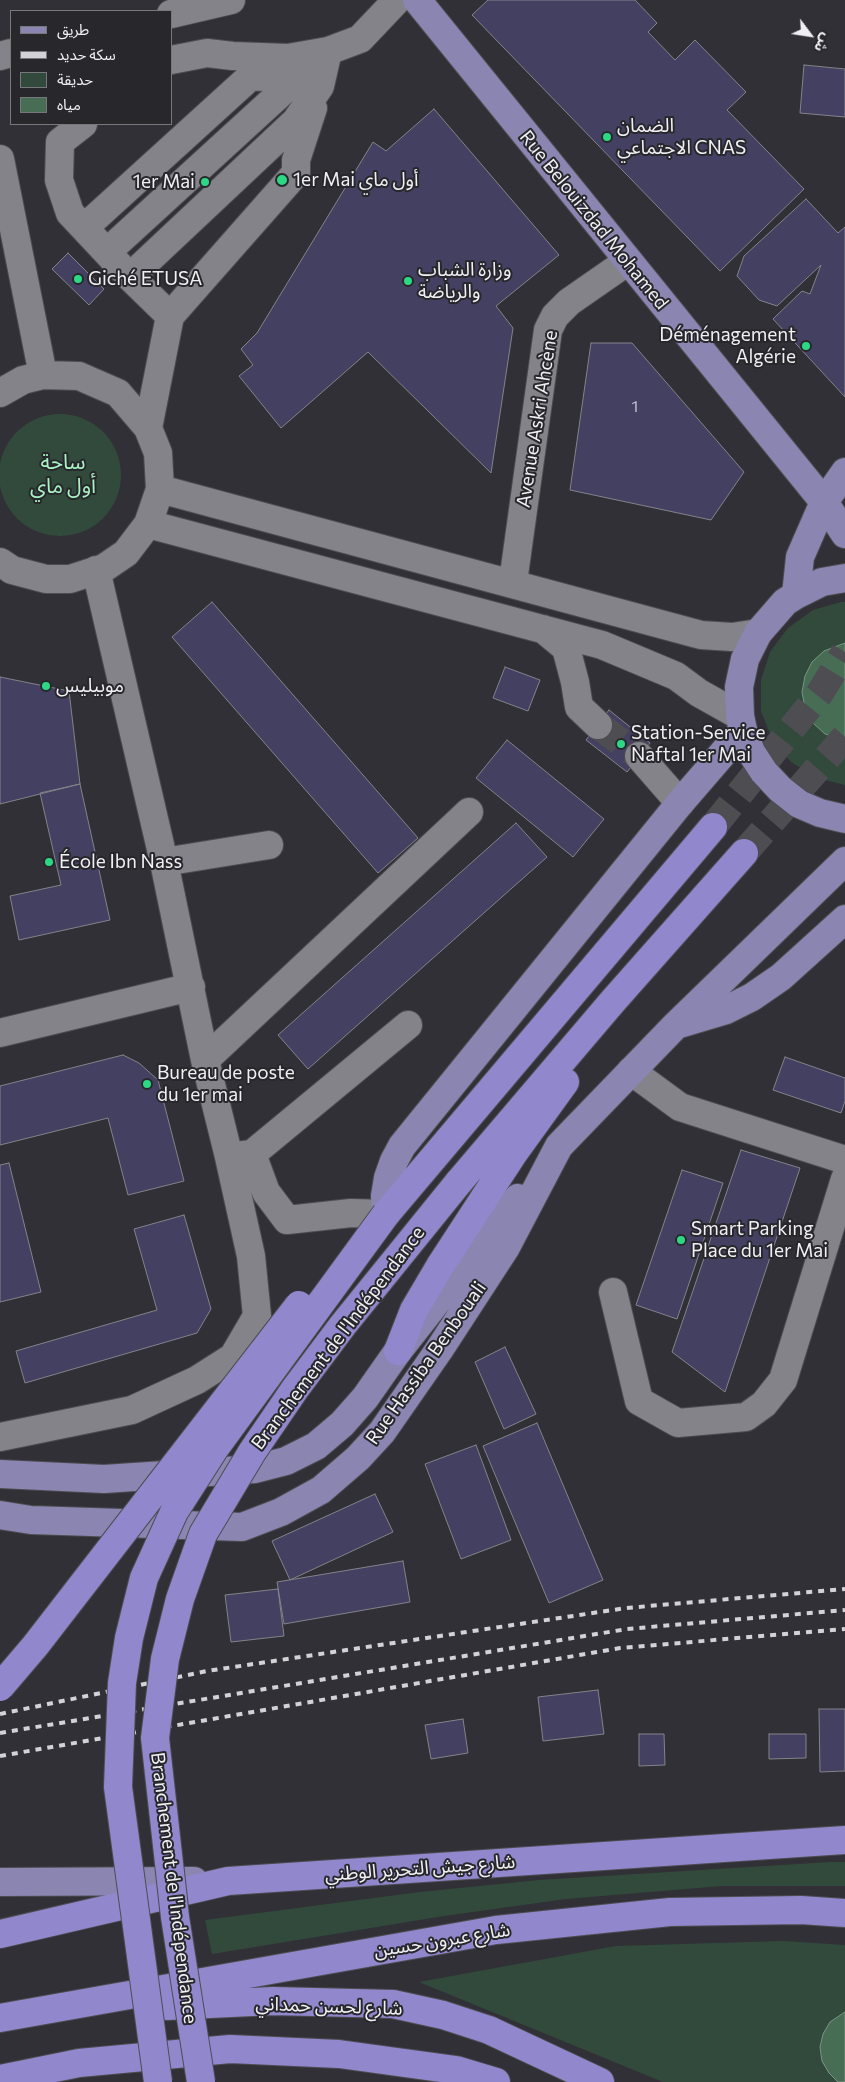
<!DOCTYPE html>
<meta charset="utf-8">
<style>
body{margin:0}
#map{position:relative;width:845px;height:2082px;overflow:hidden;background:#313036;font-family:Commissioner,"Noto Sans Arabic",sans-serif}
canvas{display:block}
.legend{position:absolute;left:10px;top:10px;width:162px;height:115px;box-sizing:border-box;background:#27272c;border:1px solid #77777c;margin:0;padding:6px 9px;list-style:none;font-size:15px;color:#f0f0f4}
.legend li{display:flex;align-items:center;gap:10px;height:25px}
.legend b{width:25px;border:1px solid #77777c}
.north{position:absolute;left:785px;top:10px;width:50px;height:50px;-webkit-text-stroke:4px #27272c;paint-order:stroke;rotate:121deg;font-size:14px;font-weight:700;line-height:20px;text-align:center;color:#f0f0f4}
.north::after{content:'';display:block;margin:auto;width:18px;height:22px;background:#f0f0f4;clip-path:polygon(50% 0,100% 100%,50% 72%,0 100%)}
</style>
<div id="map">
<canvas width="845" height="2082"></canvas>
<ul class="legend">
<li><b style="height:6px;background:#8b85b1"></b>طريق</li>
<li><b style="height:6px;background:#d3d3d7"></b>سكة حديد</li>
<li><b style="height:14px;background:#324a3b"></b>حديقة</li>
<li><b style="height:14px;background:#476d55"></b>مياه</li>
</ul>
<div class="north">ش</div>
</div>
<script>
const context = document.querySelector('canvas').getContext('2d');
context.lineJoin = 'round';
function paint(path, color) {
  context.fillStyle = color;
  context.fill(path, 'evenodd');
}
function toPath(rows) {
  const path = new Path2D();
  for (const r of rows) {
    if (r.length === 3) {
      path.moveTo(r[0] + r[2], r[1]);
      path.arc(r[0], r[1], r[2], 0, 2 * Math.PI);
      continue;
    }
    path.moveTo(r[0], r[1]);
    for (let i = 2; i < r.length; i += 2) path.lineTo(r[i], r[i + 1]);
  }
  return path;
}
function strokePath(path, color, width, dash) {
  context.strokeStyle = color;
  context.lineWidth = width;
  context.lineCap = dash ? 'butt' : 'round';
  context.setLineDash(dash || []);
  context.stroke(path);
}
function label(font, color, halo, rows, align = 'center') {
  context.font = font + ' Commissioner,"Noto Sans Arabic",sans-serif';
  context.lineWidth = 4;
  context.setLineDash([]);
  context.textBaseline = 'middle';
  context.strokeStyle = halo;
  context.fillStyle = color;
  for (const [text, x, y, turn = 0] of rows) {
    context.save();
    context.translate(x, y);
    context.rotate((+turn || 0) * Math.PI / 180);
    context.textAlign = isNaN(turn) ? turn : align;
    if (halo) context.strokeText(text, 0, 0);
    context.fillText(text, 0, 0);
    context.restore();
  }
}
paint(toPath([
 [60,475,61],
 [841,602,845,602,845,785,817,778,791,762,772,739,761,711,761,680,770,652,788,628,813,610],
 [830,1862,845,1862,845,1886,722,1886,566,1899,444,1916,212,1954,205,1920,420,1892,539,1880],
 [784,1941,845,1945,845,2082,663,2082,419,1982,616,1946]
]), '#324a3b');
const water = toPath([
 [845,643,845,741,825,734,813,723,805,708,802,692,805,676,812,662,824,651,845,643],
 [845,2012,845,2082,838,2082,829,2073,822,2061,820,2047,823,2034,830,2022,845,2012]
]);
paint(water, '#476d55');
strokePath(water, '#7a9485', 1);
const building = toPath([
 [488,0,635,0,657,23,648,32,675,60,695,40,746,92,727,110,804,189,720,271,472,15,488,0],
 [804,65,845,69,845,117,800,113,804,65],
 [434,109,559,255,496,306,513,328,491,473,368,352,281,428,239,376,253,365,241,349,257,333,373,142,386,151,434,109],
 [806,199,838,233,845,227,845,397,773,319,802,291,810,294,821,265,777,306,759,300,737,276,744,256,806,199],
 [68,253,104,289,89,305,52,269,68,253],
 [591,343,632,343,744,472,711,520,570,490,591,343],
 [212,602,418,838,378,873,172,637,212,602],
 [505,667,540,680,528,711,493,698,505,667],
 [0,677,69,691,80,784,0,804,0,677],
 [609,710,650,743,627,772,586,740,609,710],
 [507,740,604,819,573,857,476,778,507,740],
 [80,784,110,920,19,940,10,896,61,885,40,793,80,784],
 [516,823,547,857,308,1069,278,1035,516,823],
 [123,1055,139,1063,158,1080,184,1181,128,1195,108,1118,0,1145,0,1086,123,1055],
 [785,1057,845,1078,845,1101,841,1113,773,1090,785,1057],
 [741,1150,800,1168,725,1392,672,1352,741,1150],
 [9,1163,41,1292,0,1302,0,1165,9,1163],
 [682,1170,723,1183,677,1319,636,1305,682,1170],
 [184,1215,211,1309,197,1333,25,1383,16,1351,157,1310,134,1229,184,1215],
 [505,1347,536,1414,504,1429,475,1362,505,1347],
 [537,1423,603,1580,549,1603,483,1446,537,1423],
 [476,1445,511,1540,461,1559,425,1464,476,1445],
 [375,1494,393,1532,290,1580,272,1541,375,1494],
 [403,1561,410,1602,284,1624,277,1582,403,1561],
 [278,1589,284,1636,231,1642,225,1595,278,1589],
 [598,1690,604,1734,543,1741,538,1697,598,1690],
 [819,1709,845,1709,845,1771,820,1772,819,1709],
 [463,1719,468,1753,431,1759,425,1725,463,1719],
 [639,1734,664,1734,665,1765,639,1766,639,1734],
 [769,1734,806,1734,806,1758,769,1759,769,1734]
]);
paint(building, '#444062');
strokePath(building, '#838389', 1);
strokePath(toPath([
 [598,725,639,756]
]), '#4e4d52', 28, [28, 14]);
strokePath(toPath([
 [713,827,820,693,845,652],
 [744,853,845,737]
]), '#4e4d52', 28, [28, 14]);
const minor = toPath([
 [171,14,231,0],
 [0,56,11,53],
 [171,60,207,53,233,56,288,58,328,51,360,39,397,0],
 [83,124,60,142,59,180,70,213,130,277,170,316,148,428],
 [0,159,43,375],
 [85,227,250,77,277,76,303,60,328,51],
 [107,252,306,70],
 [130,277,296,121,320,86,328,51],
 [170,316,296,173,296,160,313,108],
 [0,393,23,380,43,375,79,376,118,393,148,428,158,453,160,489,148,524,126,553,104,568,70,579,46,579,12,570,0,562],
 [160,489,701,635,732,637,758,633],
 [148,524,602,645,676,676,699,693,740,716],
 [513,582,548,330,555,316,569,302,628,261],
 [543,629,566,648,575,682,579,707,598,725],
 [639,756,680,803],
 [164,862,269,845],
 [0,1033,191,987],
 [205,1060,469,812],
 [631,1071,680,1107,845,1160],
 [252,1154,408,1025],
 [236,1156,252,1154,266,1192,287,1220,351,1213,386,1214],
 [613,1292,639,1401,678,1423,746,1417,764,1404,783,1380,845,1179],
 [0,1437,132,1410,197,1380,233,1357,257,1316,251,1256,229,1157,205,1060,164,862,96,570]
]);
const major = toPath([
 [417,0,824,502,845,534],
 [845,578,822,582,796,595,785,602,758,633,745,659,739,687,740,716,743,730,751,752,764,772,780,789,799,804,820,813,845,819],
 [796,595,800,557,824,502,845,472],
 [679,1024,726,1010,752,997,781,977,845,919],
 [386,1214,385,1196,388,1178,394,1161,402,1146,680,803,743,730],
 [0,1474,104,1479,255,1469,286,1461,316,1446,342,1424,365,1398,398,1351,518,1198],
 [0,1515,31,1520,242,1527,281,1512,321,1490,358,1458,382,1432,439,1350,506,1247,559,1146,676,1025,845,861],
 [0,1882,194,1881]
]);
const highway = toPath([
 [458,1183,613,1001,744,853],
 [386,1214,713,827],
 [398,1351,414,1310,440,1266,513,1154,565,1082],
 [0,1934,228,1881,845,1840],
 [167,2006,273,2001,393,2004,443,2015,489,2030,600,2082],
 [0,2018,496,1930,670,1912,801,1910,845,1913],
 [0,2079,79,2063,230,2049,339,2054,456,2070,496,2082]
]);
strokePath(minor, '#4d4c51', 30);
strokePath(major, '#4d4c51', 30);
strokePath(highway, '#4d4c51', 30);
strokePath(minor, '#838389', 28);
strokePath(major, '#8b85b1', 28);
strokePath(highway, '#9087cc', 28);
strokePath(toPath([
 [0,1714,207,1671,626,1608,845,1589],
 [0,1733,627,1629,845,1610],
 [0,1756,620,1648,845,1629]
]), '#d3d3d7', 4, [6, 6]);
const highwayBridge = toPath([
 [0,1687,35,1646,299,1305],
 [158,2082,118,1787,122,1683,129,1638,144,1578,174,1512,215,1448,386,1214],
 [201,2082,175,1917,155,1738,165,1659,180,1599,203,1534,252,1452,295,1389,343,1325,458,1183]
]);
strokePath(highwayBridge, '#4d4c51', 30, []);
strokePath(highwayBridge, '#9087cc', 28);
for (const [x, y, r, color] of [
 [607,137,5,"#2dd884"],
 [282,180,6,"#2dd884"],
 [205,182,5,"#2dd884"],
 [78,279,5,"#2dd884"],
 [408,281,5,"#2dd884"],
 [806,346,5,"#2dd884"],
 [46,686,5,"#2dd884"],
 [621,744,5,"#2dd884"],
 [49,862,5,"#2dd884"],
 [147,1084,5,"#2dd884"],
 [681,1240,5,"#2dd884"]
]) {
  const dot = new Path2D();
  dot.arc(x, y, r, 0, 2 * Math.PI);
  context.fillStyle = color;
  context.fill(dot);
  strokePath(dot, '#27272c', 2);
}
label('16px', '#c5c4d0', null, [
 ["1",635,407]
]);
label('19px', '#f0f0f4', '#27272c', [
 ["الضمان",617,126],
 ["الاجتماعي CNAS",617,148],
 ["1er Mai أول ماي",293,180],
 ["1er Mai",195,182,"right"],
 ["وزارة الشباب",418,270],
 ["والرياضة",418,292],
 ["Giché ETUSA",88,279],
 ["Déménagement",796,335,"right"],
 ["Algérie",796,357,"right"],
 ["موبيليس",56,686],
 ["Station-Service",631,733],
 ["Naftal 1er Mai",631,755],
 ["École Ibn Nass",59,862],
 ["Bureau de poste",157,1073],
 ["du 1er mai",157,1095],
 ["Smart Parking",691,1229],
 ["Place du 1er Mai",691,1251]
], 'left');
label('19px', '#f0f0f4', '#27272c', [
 ["Rue Belouizdad Mohamed",594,220,51],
 ["Avenue Askri Ahcène",537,419,-81],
 ["Branchement de l'Indépendance",338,1338,-53],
 ["Rue Hassiba Benbouali",426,1363,-55],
 ["شارع جيش التحرير الوطني",420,1868,-4],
 ["Branchement de l'Indépendance",174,1888,83],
 ["شارع عبرون حسين",442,1940,-9],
 ["شارع لحسن حمداني",329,2006,2]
]);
label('21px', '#a8f3c2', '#27272c', [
 ["ساحة",63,462],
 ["أول ماي",63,486]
]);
</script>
